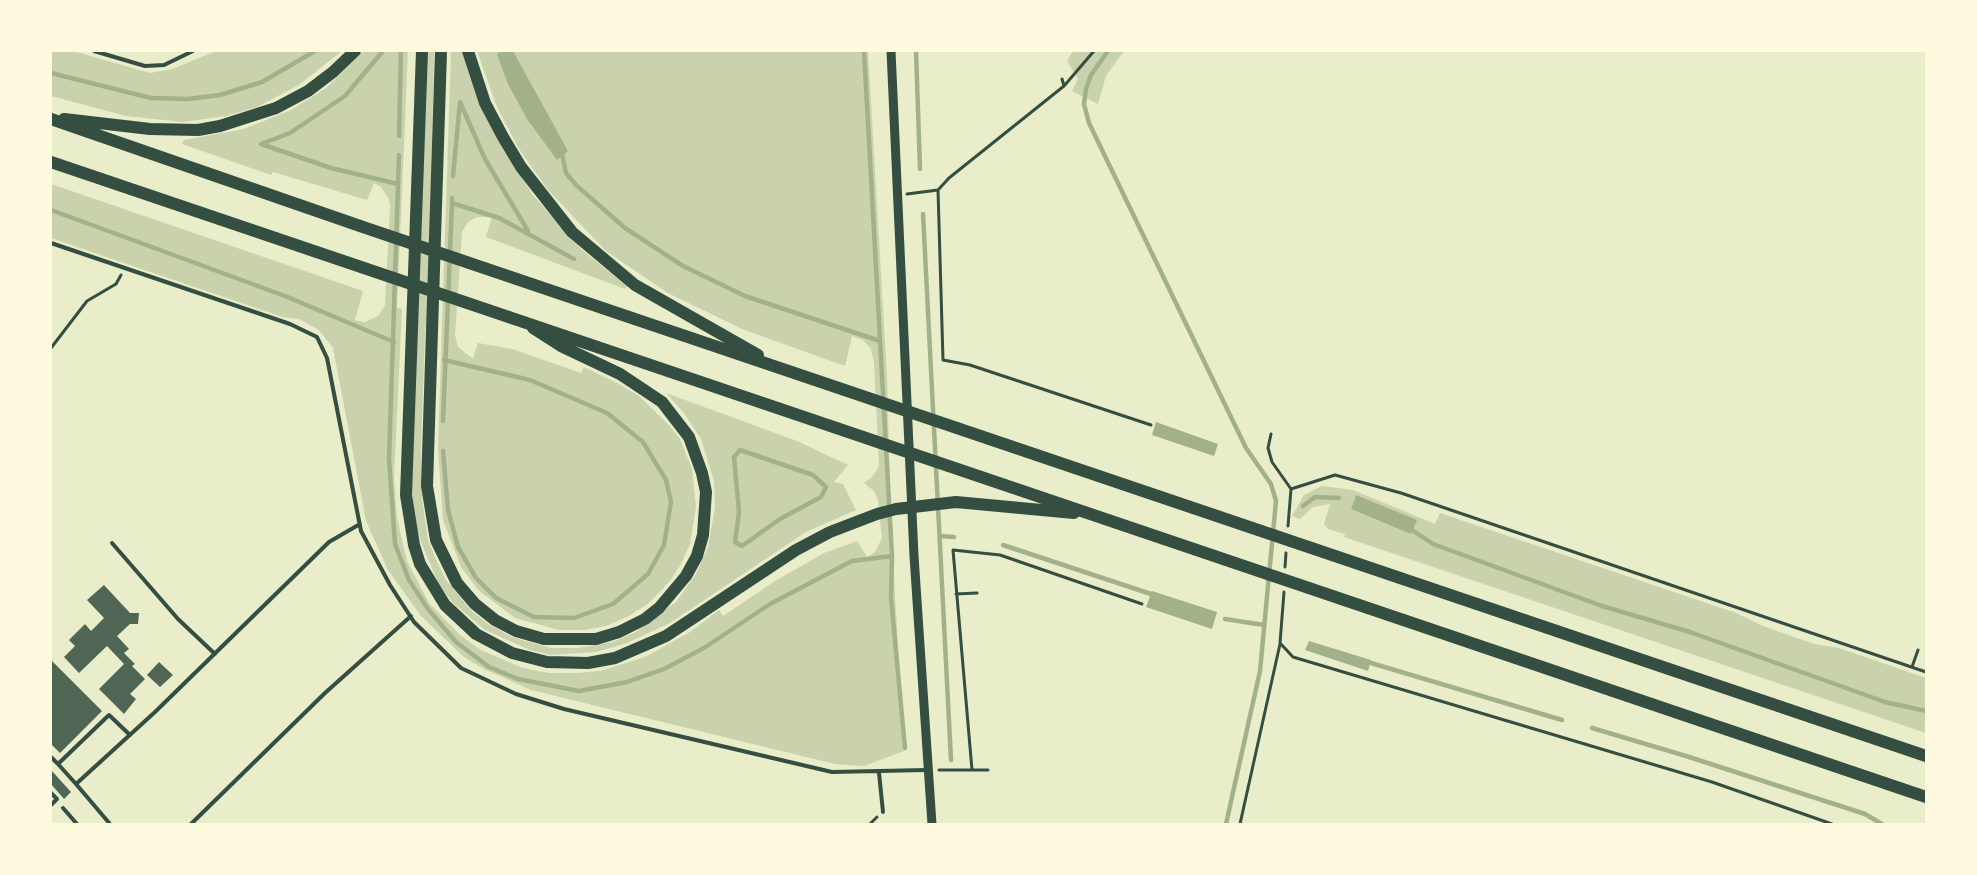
<!DOCTYPE html>
<style>
body{margin:0}
#map{position:relative;width:1977px;height:875px;overflow:hidden;background:#e9edc9;font-family:"Roboto Condensed",sans-serif}
canvas{display:block}
.frame{position:absolute;inset:0;border:52px solid #fefae0;pointer-events:none}
</style>
<div id="map">
<canvas width="1977" height="875"></canvas>
<div class="frame"></div>
</div>
<script>
const context = document.querySelector('canvas').getContext('2d');
context.lineJoin = 'round';
function paint(path, color) {
  context.fillStyle = color;
  context.fill(path, 'evenodd');
}
function toPath(rows) {
  const path = new Path2D();
  for (const r of rows) {
    path.moveTo(r[0], r[1]);
    for (let i = 2; i < r.length; i += 2) path.lineTo(r[i], r[i + 1]);
  }
  return path;
}
function strokePath(path, color, width, dash) {
  context.strokeStyle = color;
  context.lineWidth = width;
  context.lineCap = dash ? 'butt' : 'round';
  context.setLineDash(dash || []);
  context.stroke(path);
}
paint(toPath([
 [51,51,73,51,150,73,172,69,216,51,342,51,299,85,257,107,226,116,183,122,126,116,51,96],
 [364,51,408,51,397,308,402,309,394,477,397,518,407,561,429,603,461,636,481,650,523,668,549,673,577,673,600,671,645,657,690,632,719,610,723,616,775,581,824,553,857,541,867,557,875,552,882,538,878,500,874,491,864,483,873,476,879,466,874,362,871,349,863,340,852,336,845,366,742,329,668,293,606,251,548,190,519,149,497,107,477,51,868,51,887,377,891,524,904,751,864,766,835,764,531,690,484,669,464,657,421,616,388,570,366,521,333,348,319,330,299,319,282,317,51,238,51,184,363,291,355,320,365,322,378,316,385,305,390,207,389,199,381,187,374,183,367,200,273,172,271,175,182,144,184,140,244,129,291,110,326,88],
 [425,51,434,51,429,299,425,333,421,449,422,499,428,540,437,562,446,580,471,610,488,624,512,637,551,648,577,648,612,642,636,632,676,602,696,574,708,547,715,507,714,481,701,439,684,413,666,393,797,441,848,465,834,482,843,484,856,510,806,532,670,623,627,643,596,652,550,655,530,650,485,630,453,603,439,585,421,542,415,520,411,481],
 [451,51,462,51,492,128,532,194,582,250,627,286,625,289,486,237,492,217,477,217,468,222,462,232,455,335,458,347,473,359,478,343,512,349,581,373,584,367,619,384,639,396,669,425,680,439,692,469,696,507,690,544,681,564,670,581,649,603,629,616,606,626,583,630,559,630,515,618,478,590,461,567,443,520,438,449],
 [1073,51,1124,51,1106,76,1098,104,1072,91,1078,79,1067,61],
 [1322,486,1353,490,1435,524,1440,513,1736,613,1763,626,1814,644,1839,648,1926,678,1926,733,1344,537,1345,534,1328,529,1324,524,1330,504,1313,507,1300,519,1292,516,1304,495],
 [1356,495,1411,533,1351,509]
]), '#cad2ad');
paint(toPath([
 [502,51,513,51,568,151,557,160,527,119,508,84,497,54],
 [1156,422,1218,444,1214,456,1152,435],
 [1356,495,1417,520,1411,534,1351,509],
 [1152,591,1217,612,1212,629,1146,607],
 [1309,641,1371,660,1368,671,1305,650]
]), '#a3b18a');
strokePath(toPath([
 [383,51,345,96,290,133,261,144,331,168,398,184],
 [864,51,892,556,891,598,905,748],
 [916,51,920,169],
 [1108,51,1091,75,1086,89,1084,104,1089,123,1230,415,1246,448,1271,484,1276,501,1260,671,1226,824],
 [51,73,151,98,188,99,220,95,262,82,315,51],
 [399,136,401,51],
 [562,154,566,173,576,185,625,228,683,266,745,296,880,341],
 [399,155,389,459,395,544,409,580,428,609,456,642,489,667,518,679,579,691,627,682,664,669,704,648,770,604,852,561,892,556],
 [453,176,460,102,485,159,528,231],
 [452,198,452,203,499,218,574,259],
 [51,210,285,296,394,342],
 [923,214,951,760],
 [443,421,452,203],
 [740,450,813,475,826,487,821,497,780,519,742,546,735,542,739,512,734,457,740,450],
 [443,451,448,510,458,547,476,578,496,598,534,617,574,618,613,604,648,574,664,545,671,502,666,480,643,442,607,413,530,380,444,360],
 [1303,506,1315,497,1339,498],
 [1412,530,1433,544,1602,606,1690,632,1885,702,1926,711],
 [940,536,954,537],
 [1003,545,1151,594],
 [1225,619,1264,625],
 [1371,663,1562,720],
 [1592,728,1686,756,1865,814,1882,824]
]), '#a3b18a', 4.5);
paint(toPath([
 [104,585,130,613,139,613,138,624,130,624,117,636,129,649,124,653,135,664,132,666,145,679,130,694,136,699,124,714,99,689,124,664,107,646,79,673,64,657,75,646,69,640,85,624,91,631,104,618,87,600],
 [51,660,102,711,60,753,51,744],
 [159,662,173,675,160,687,147,675],
 [51,770,71,792,64,799,51,784]
]), '#4f6655');
strokePath(toPath([
 [1062,79,1064,86],
 [938,190,949,178,1064,86,1094,51],
 [907,194,938,190,943,360,970,365,1151,425],
 [51,348,87,301,116,284,121,275],
 [1271,434,1268,448,1272,462,1291,489,1288,526],
 [1291,489,1335,475,1401,493,1926,672],
 [1285,567,1286,553],
 [1284,592,1280,643,1293,657,1712,782,1832,824],
 [956,594,977,593],
 [1912,667,1918,650],
 [939,770,972,770,953,550,1000,555,1142,604],
 [972,770,988,770],
 [870,824,877,817],
 [1240,824,1280,644]
]), '#344e41', 3);
strokePath(toPath([
 [94,51,145,66,164,65,193,51],
 [51,243,290,324,317,337,327,358,361,531,390,585,414,622,461,668,516,694,564,709,832,772,926,770],
 [112,543,178,619,215,654],
 [51,757,58,764],
 [879,773,883,812],
 [76,784,58,764,109,715,130,735],
 [51,793,57,799,51,805],
 [63,808,77,824],
 [110,824,76,784,155,712,329,542,360,524],
 [191,824,325,693,411,616]
]), '#344e41', 4);
strokePath(toPath([
 [891,51,914,556,932,824]
]), '#344e41', 9);
strokePath(toPath([
 [422,51,406,495,414,545,420,564,445,605,476,634,512,653,547,662,588,663,615,658,666,636,796,550,830,532,877,514,896,509,956,502,1074,513],
 [441,51,427,486,436,540,457,583,475,604,495,620,516,631,544,639,596,639,619,632,645,619,659,608,686,576,697,556,703,535,706,492,702,473,689,437,662,402,620,374,561,346,533,328],
 [468,51,485,103,503,137,521,167,572,232,635,285,758,355],
 [51,119,363,227,1926,756],
 [64,119,150,129,198,130,220,126,276,108,308,91,333,72,355,51],
 [51,162,1926,797]
]), '#344e41', 12);
</script>
